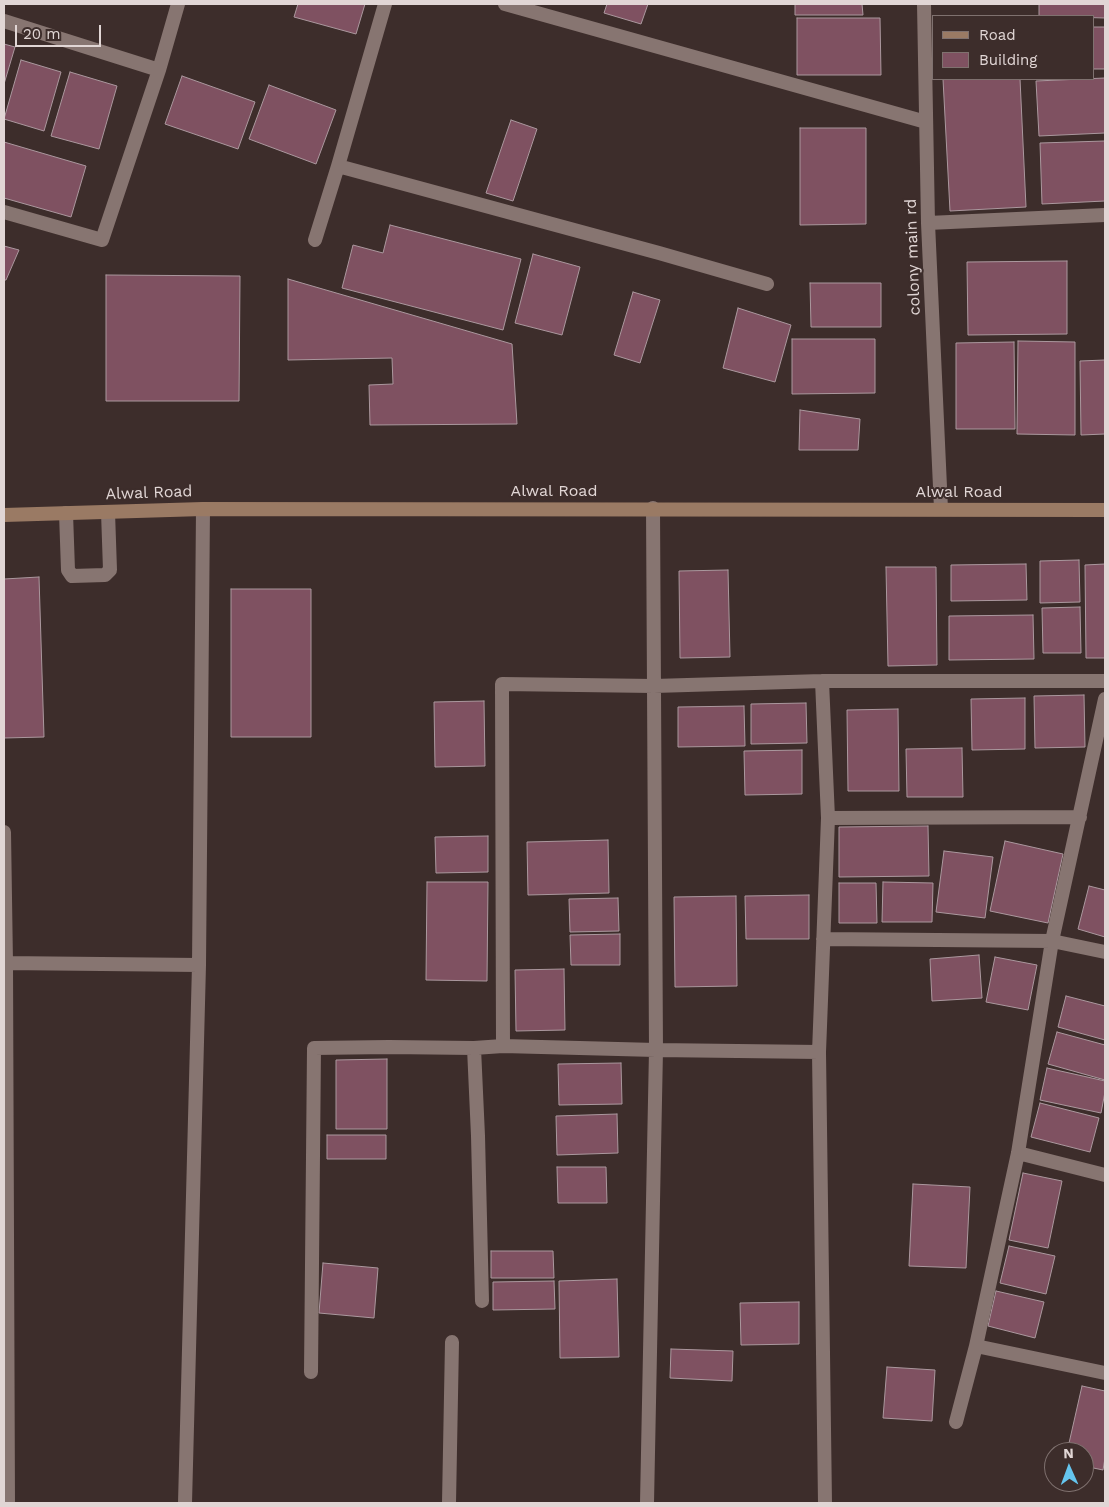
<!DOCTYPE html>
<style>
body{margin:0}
#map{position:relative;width:1109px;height:1507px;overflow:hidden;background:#3d2d2b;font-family:"Work Sans",sans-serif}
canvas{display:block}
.frame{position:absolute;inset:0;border:5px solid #e1d6d5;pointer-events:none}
.legend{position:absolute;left:932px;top:15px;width:162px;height:65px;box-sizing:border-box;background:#3d2d2b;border:1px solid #7f716f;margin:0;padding:6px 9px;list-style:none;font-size:15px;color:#e1d6d5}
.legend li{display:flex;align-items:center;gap:10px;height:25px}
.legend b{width:25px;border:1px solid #7f716f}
.north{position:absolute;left:1044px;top:1442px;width:50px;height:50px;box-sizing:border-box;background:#3d2d2b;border:1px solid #7f716f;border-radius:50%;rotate:358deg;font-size:14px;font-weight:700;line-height:20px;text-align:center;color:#e1d6d5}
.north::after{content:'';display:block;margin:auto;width:18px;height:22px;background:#65c5ee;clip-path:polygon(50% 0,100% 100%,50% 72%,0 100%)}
.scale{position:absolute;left:15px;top:25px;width:86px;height:22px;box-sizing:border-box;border:2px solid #e1d6d5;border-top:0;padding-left:6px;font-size:15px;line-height:18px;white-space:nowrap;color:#e1d6d5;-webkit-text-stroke:4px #3d2d2b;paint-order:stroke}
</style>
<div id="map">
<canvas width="1109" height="1507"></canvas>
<div class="frame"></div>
<ul class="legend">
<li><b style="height:6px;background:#9a7a64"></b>Road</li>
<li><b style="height:14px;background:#7f5161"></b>Building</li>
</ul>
<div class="north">N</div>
<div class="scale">20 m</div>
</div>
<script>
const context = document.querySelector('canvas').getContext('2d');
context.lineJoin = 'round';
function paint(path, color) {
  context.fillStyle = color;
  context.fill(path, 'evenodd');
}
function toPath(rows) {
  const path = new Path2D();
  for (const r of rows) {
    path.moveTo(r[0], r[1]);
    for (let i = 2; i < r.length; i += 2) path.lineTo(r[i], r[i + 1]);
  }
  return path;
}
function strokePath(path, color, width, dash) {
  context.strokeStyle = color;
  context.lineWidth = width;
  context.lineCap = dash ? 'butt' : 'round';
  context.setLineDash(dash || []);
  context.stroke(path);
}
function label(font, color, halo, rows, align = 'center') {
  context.font = font + ' "Work Sans",sans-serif';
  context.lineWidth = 4;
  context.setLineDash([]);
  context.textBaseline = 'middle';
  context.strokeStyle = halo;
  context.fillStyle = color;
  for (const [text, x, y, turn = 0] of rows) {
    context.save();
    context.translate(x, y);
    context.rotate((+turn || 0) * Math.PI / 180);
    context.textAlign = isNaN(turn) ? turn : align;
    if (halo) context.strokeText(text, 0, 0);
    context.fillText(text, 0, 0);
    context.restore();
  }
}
const building = toPath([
 [298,4,365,4,356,34,294,17,298,4],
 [607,4,648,4,641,24,604,13,607,4],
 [795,4,862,4,863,15,795,15,795,4],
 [1039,4,1105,4,1105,18,1039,16,1039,4],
 [797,18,880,18,881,75,797,75,797,18],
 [1093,27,1105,27,1105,69,1093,69,1093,27],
 [4,44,15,47,4,84,4,44],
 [21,60,61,72,44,131,4,119,21,60],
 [70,72,117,86,99,149,51,136,70,72],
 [182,76,255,102,238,149,165,124,182,76],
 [1105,78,1105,133,1039,136,1036,81,1105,78],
 [943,79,1020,79,1026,207,950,211,943,79],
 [269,85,336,110,316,164,249,139,269,85],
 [511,120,537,129,513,201,486,193,511,120],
 [800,128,866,128,866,224,800,225,800,128],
 [1105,141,1105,201,1042,204,1040,143,1105,141],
 [4,142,86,166,71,217,4,198,4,142],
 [390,225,521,259,503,330,342,288,353,245,383,253,390,225],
 [4,246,19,250,6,280,4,280,4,246],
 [533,254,580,267,562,335,515,323,533,254],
 [1067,261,1067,334,968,335,967,262,1067,261],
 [106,275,240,276,239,401,106,401,106,275],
 [288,279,512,344,517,424,370,425,369,385,393,384,392,358,288,360,288,279],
 [810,283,881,283,881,327,811,327,810,283],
 [633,292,660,300,640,363,614,355,633,292],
 [738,308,791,325,775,382,723,368,738,308],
 [792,339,875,339,875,393,792,394,792,339],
 [1018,341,1075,342,1075,435,1017,434,1018,341],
 [1014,342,1015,429,956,429,956,343,1014,342],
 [1105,360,1105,434,1081,435,1080,361,1105,360],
 [800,410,860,419,858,450,799,450,800,410],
 [1079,560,1080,602,1040,603,1040,561,1079,560],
 [1026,564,1027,600,951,601,951,565,1026,564],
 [1105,564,1105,658,1086,658,1085,565,1105,564],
 [886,567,936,567,937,665,888,666,886,567],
 [728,570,730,657,680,658,679,571,728,570],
 [39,577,44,737,4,738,4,579,39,577],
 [231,589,311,589,311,737,231,737,231,589],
 [1080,607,1081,653,1043,653,1042,608,1080,607],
 [1033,615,1034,659,949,660,949,616,1033,615],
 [1084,695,1085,747,1035,748,1034,696,1084,695],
 [1025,698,1025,749,972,750,971,699,1025,698],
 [484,701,485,766,435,767,434,702,484,701],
 [806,703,807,743,751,744,751,704,806,703],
 [744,706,745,746,678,747,678,707,744,706],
 [898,709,899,791,848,791,847,710,898,709],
 [962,748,963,797,907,797,906,749,962,748],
 [802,750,802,794,745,795,744,751,802,750],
 [928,826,929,876,839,877,839,827,928,826],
 [488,836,488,872,436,873,435,837,488,836],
 [608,840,609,893,528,895,527,842,608,840],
 [1005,841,1063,854,1048,923,990,911,1005,841],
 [944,851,993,857,985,918,936,912,944,851],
 [427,882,488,882,487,981,426,980,427,882],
 [883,882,933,883,932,922,882,922,883,882],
 [839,883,876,883,877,923,839,923,839,883],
 [1089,886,1105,890,1105,937,1078,929,1089,886],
 [809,895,809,939,746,939,745,896,809,895],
 [736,896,737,986,675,987,674,897,736,896],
 [618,898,619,931,570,932,569,899,618,898],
 [620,934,620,965,571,965,570,935,620,934],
 [979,955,982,998,932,1001,930,959,979,955],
 [995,957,1037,965,1028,1010,986,1002,995,957],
 [564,969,565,1030,516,1031,515,970,564,969],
 [1066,996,1105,1006,1105,1040,1058,1027,1066,996],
 [1057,1032,1105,1045,1105,1080,1048,1064,1057,1032],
 [387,1059,387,1129,336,1129,336,1060,387,1059],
 [621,1063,622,1104,559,1105,558,1064,621,1063],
 [1047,1068,1105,1081,1105,1092,1101,1113,1040,1100,1047,1068],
 [1040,1103,1099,1118,1090,1152,1031,1137,1040,1103],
 [617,1114,618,1153,557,1155,556,1116,617,1114],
 [327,1135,386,1135,386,1159,327,1159,327,1135],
 [557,1167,606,1167,607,1203,558,1203,557,1167],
 [1023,1173,1062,1181,1048,1248,1009,1240,1023,1173],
 [913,1184,970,1187,966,1268,909,1266,913,1184],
 [1009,1246,1055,1256,1046,1294,1000,1283,1009,1246],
 [491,1251,553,1251,554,1278,491,1278,491,1251],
 [323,1263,378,1268,374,1318,319,1313,323,1263],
 [617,1279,619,1357,560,1358,559,1281,617,1279],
 [554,1281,555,1309,493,1310,493,1282,554,1281],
 [996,1291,1044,1302,1035,1338,988,1326,996,1291],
 [799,1302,799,1344,741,1345,740,1303,799,1302],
 [671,1349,733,1351,732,1381,670,1378,671,1349],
 [887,1367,935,1370,932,1421,883,1418,887,1367],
 [1082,1386,1105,1391,1105,1458,1103,1470,1084,1466,1084,1452,1067,1452,1082,1386]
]);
paint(building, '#7f5161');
strokePath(building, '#ab989e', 1);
strokePath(toPath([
 [66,513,68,570,72,576,105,575,110,570,108,512]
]), '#877571', 14);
strokePath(toPath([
 [505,4,926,122],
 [924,4,928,223,941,509],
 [4,21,159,70],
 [338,166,659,253,767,284],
 [4,212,102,240,159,70,178,4],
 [928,223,1105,215],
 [315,240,338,166,385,4],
 [822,681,828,818,819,1052,825,1503],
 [828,818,1080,817],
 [4,832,6,963,8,1503],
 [823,939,1052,941,1105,952],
 [4,963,199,965],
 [503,1046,502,684,654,686,822,681,1105,681],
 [474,1048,478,1136,482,1301],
 [1018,1153,1105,1175],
 [976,1346,1105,1373],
 [311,1372,314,1048,389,1047,474,1048,503,1046,656,1050,819,1052],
 [956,1422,976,1346,1018,1153,1052,941,1105,699],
 [185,1503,199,965,203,509],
 [449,1503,452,1342],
 [647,1503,656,1050,653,508]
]), '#877571', 14);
strokePath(toPath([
 [4,515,203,509,1105,510]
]), '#9a7a64', 14);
label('16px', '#e1d6d5', '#3d2d2b', [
 ["colony main rd",913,257,-92],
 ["Alwal Road",554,491],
 ["Alwal Road",959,492],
 ["Alwal Road",149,493,-2]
]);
</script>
